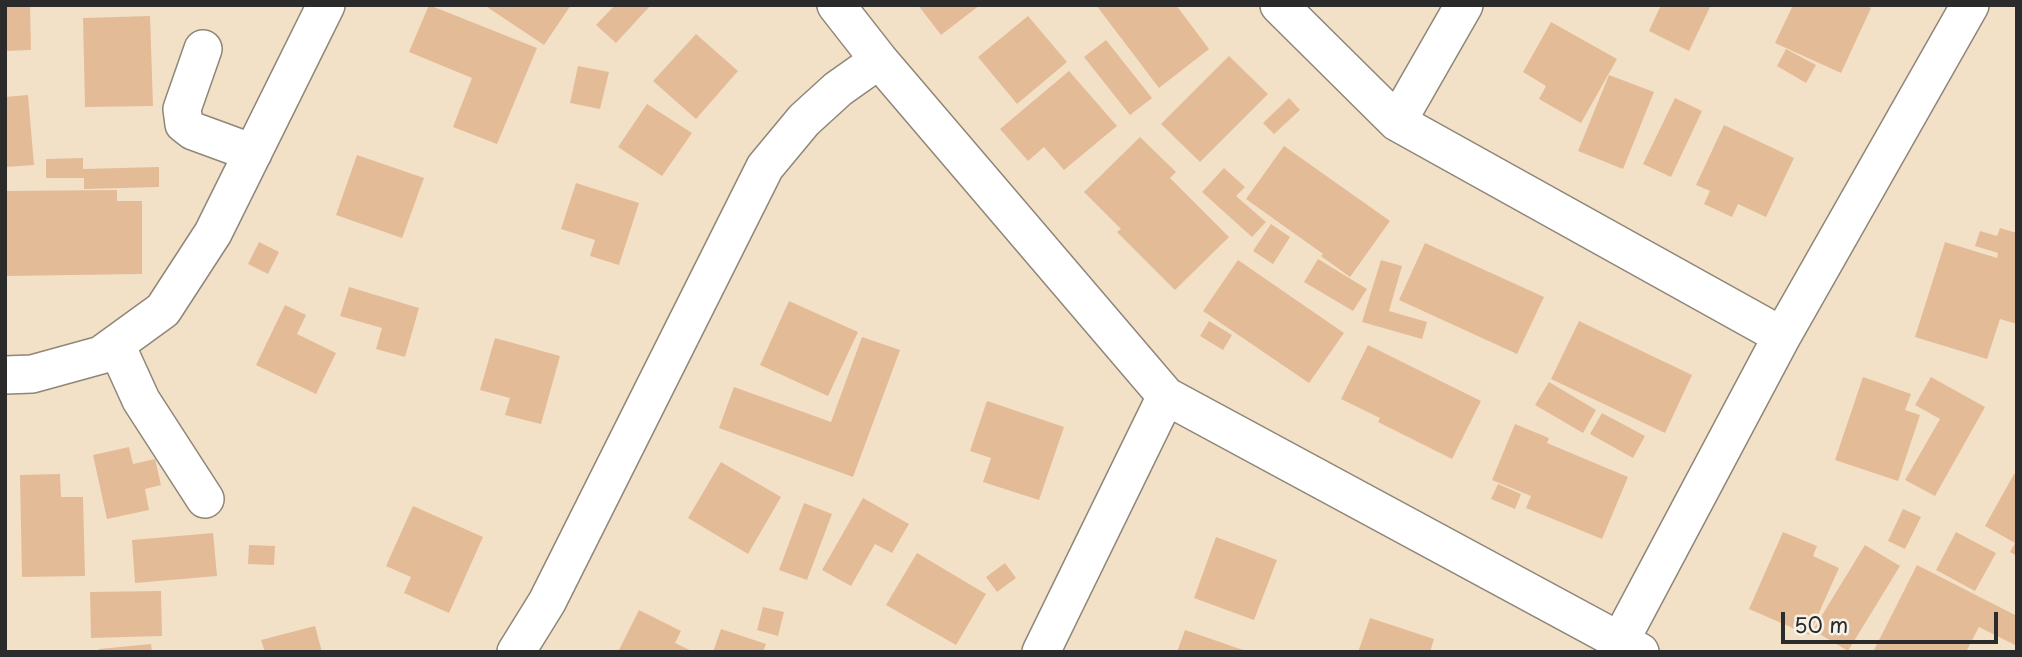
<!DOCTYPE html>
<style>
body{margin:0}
#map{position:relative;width:2022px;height:657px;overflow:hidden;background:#f3e1c7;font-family:"Playpen Sans",sans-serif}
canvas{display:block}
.frame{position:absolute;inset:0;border:7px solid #2b2b2b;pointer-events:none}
.scale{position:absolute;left:1781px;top:612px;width:217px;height:32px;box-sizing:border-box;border:4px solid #2b2b2b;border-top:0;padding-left:9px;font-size:21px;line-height:24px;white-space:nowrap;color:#2b2b2b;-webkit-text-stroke:5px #f7f3e8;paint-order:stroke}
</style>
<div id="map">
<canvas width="2022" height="657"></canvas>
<div class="frame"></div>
<div class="scale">50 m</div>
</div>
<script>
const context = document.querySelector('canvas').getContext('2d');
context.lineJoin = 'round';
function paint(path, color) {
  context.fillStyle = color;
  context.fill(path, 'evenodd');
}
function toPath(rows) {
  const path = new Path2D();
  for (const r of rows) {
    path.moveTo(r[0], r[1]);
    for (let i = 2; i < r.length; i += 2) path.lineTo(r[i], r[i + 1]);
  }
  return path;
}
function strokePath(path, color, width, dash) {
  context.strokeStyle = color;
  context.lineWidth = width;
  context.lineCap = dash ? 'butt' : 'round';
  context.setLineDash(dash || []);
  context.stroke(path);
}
paint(toPath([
 [5,5,30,5,31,50,5,51],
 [429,5,537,48,497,144,453,127,472,78,409,52],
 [484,5,571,5,544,45],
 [615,5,651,5,616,43,596,25],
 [918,5,980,5,941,35],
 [1096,5,1176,5,1209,49,1159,88],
 [1661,5,1711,5,1689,51,1649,31],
 [1793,5,1865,5,1871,8,1841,73,1775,43],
 [150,16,153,106,85,107,83,18],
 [1028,16,1067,62,1017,104,978,57],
 [1551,22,1617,59,1581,123,1539,99,1546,86,1523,72],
 [696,34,738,71,696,119,653,81],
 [1106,40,1152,98,1130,115,1084,57],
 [1786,49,1816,65,1806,83,1777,66],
 [1229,56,1268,94,1200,162,1161,124],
 [578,66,609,72,600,109,570,103],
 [1069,71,1117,126,1064,170,1044,147,1028,161,1000,129],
 [1609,75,1654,92,1623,169,1578,151],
 [28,95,34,165,5,167,5,97],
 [1289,98,1300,110,1274,134,1263,123],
 [1675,98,1702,111,1671,177,1643,164],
 [647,104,692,133,662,176,618,147],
 [1724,125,1794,158,1766,217,1738,204,1732,217,1704,204,1710,191,1696,185],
 [1140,137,1176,172,1170,178,1229,237,1175,290,1117,232,1121,229,1084,192],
 [1284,146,1390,221,1350,277,1321,256,1323,254,1246,199],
 [357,155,424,178,402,238,336,215],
 [83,158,83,169,159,167,159,187,84,189,84,178,46,178,46,159],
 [1224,168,1245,187,1236,196,1266,222,1252,237,1202,192],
 [576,183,639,203,619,265,590,256,595,240,561,229],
 [117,190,117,201,142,201,142,274,5,276,5,191],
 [1271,224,1290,237,1273,264,1253,251],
 [2000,228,2017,233,2017,324,2000,319,1987,359,1915,337,1945,242,1997,258,1998,253,1975,246,1980,231,1997,236],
 [259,242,279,252,268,274,248,264],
 [1425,243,1544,297,1517,354,1399,300],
 [1318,259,1367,289,1353,311,1304,282],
 [1238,260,1344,333,1309,383,1203,311],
 [1381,260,1402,266,1389,311,1427,322,1422,339,1362,322],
 [349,287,419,308,405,357,376,349,382,328,340,316],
 [789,301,858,332,828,396,760,365],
 [285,305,306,315,297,334,336,353,316,394,256,365],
 [1209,321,1232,335,1223,350,1200,336],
 [1579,321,1692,375,1665,433,1551,379],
 [862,337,900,350,853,477,719,428,734,387,831,422],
 [495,338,560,356,541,424,505,415,510,398,480,390],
 [1368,345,1481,401,1452,459,1378,422,1380,418,1341,399],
 [1863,377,1911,394,1905,410,1920,415,1898,481,1835,460],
 [1931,377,1985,407,1935,496,1905,480,1940,419,1915,405],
 [1549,382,1596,410,1583,433,1535,405],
 [987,401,1064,427,1039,500,983,482,991,458,970,451],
 [1602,413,1645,436,1633,458,1590,434],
 [1515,424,1549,438,1547,443,1628,477,1602,539,1526,508,1531,496,1492,480],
 [129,447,133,464,155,459,161,485,145,489,149,510,107,519,93,455],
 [721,462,781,497,748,554,688,518],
 [60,474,61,497,83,497,85,576,22,577,20,475],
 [2014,474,2017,475,2017,556,2010,552,2015,543,1985,526],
 [1498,484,1521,494,1515,509,1491,499],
 [863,498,909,524,892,553,875,544,851,586,822,570],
 [804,503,832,514,807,580,779,570],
 [413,506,483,537,449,613,404,593,411,577,386,566],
 [1903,509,1921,517,1905,549,1888,541],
 [1783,532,1817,546,1813,556,1839,568,1809,635,1749,609],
 [1956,532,1996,553,1975,591,1936,570],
 [213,533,217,576,135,583,132,540],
 [1216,537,1277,560,1254,620,1194,598],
 [249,545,275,546,274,565,248,564],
 [1865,545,1900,566,1848,651,1813,630],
 [917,553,986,594,956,645,886,605],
 [1005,563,1016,578,997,592,986,577],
 [1917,565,2017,616,2017,646,1979,627,1967,650,1971,652,1873,652],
 [161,591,162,636,91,638,90,592],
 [763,607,784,612,778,636,757,630],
 [639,610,681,631,675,643,694,652,618,652],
 [1370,618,1434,639,1430,652,1358,652],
 [315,626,322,652,265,652,261,640],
 [721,629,766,644,763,652,713,652],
 [1185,630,1246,651,1246,652,1177,652],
 [151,644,152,652,99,652,99,649]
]), '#e4bb97');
const minor = toPath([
 [836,5,879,60,1166,396,1640,652],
 [1279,5,1397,122,1782,336],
 [203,49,182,109,184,124,193,131,253,153],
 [1397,122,1464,5],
 [116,345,141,400,205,499],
 [5,375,32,374,101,355,163,310,213,233,326,5],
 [1620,641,1782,336,1970,5],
 [516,652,547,602,765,167,804,120,838,89,879,60],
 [1041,652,1166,396]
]);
strokePath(minor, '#8f8679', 40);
strokePath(minor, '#fff', 37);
</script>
